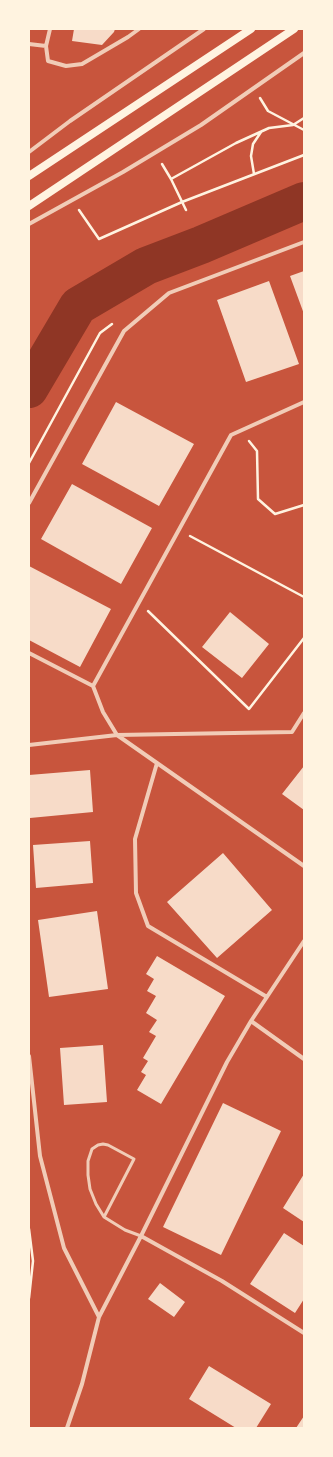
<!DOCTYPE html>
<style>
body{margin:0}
#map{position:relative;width:333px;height:1457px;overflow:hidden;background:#c8553d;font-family:"Exo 2",sans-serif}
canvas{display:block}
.frame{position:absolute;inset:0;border:30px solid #fff3e0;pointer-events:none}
</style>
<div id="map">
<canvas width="333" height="1457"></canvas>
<div class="frame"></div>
</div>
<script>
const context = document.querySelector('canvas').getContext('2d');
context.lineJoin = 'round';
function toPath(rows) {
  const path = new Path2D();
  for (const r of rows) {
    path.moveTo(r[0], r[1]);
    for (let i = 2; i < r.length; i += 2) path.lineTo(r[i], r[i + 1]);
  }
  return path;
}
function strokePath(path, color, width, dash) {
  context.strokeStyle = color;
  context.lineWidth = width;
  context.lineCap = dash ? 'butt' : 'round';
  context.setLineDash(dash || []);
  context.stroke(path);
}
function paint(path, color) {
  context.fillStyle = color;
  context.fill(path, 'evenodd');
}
strokePath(toPath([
 [29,389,78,306,146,266,201,245,304,201]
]), '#8f3625', 38);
paint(toPath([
 [74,29,115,29,114,32,102,45,72,41],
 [304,271,304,314,290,276],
 [269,281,299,364,246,382,217,300],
 [116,402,194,444,159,506,82,464],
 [72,484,152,528,121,584,41,539],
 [29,566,111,609,80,667,29,640],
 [230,612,269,644,242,678,202,647],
 [304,766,304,810,282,794],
 [90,770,93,812,30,818,29,775],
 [90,841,93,883,36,888,33,845],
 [223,853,272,910,217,958,167,902],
 [97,911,108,989,49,997,38,920],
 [157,956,225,996,161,1104,137,1090,146,1075,141,1072,148,1061,143,1058,156,1036,149,1032,157,1020,146,1013,156,996,147,991,154,979,146,974],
 [103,1045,107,1102,64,1105,60,1048],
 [223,1103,281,1131,221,1255,163,1227],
 [304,1174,304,1222,283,1208],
 [284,1233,304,1246,304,1299,295,1313,250,1284],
 [160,1283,185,1302,174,1317,148,1299],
 [209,1366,271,1404,256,1428,236,1428,189,1399],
 [304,1416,304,1428,296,1428]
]), '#f7dbc8');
strokePath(toPath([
 [260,98,268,111,304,130],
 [162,164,171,179,236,143,269,128,293,125,304,118],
 [254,174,251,156,253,144,261,132],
 [171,179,186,210],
 [79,210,99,239,182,202,304,155],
 [249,441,257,451,258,499,275,514,304,505],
 [29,463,100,333,112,324],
 [190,536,304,597],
 [148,611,249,709,304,638],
 [29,1229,33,1261,29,1298]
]), '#fff3e0', 2.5);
strokePath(toPath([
 [104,1217,134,1159,108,1145,103,1144,98,1145,92,1149,88,1161,88,1175,90,1189,96,1204,104,1217,125,1230,141,1236]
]), '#f1ccb7', 3);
strokePath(toPath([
 [50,29,46,46,48,61,66,66,82,64,128,37,139,29],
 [29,44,46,46],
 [29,152,70,121,204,29],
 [29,224,123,172,201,125,304,53],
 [29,503,124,331,169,293,304,242],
 [29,653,93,686,103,712,117,735,304,866],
 [93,686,231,435,304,402],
 [29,745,117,735,292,732,304,713],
 [157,763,135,839,136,893,148,926,267,997],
 [251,1021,304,1059],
 [29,1056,40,1156,64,1248,99,1317],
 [141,1236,222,1281,304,1333],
 [67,1428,82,1384,99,1317,141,1236,227,1062,251,1021,304,941]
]), '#f1ccb7', 4);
strokePath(toPath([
 [29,176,251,29],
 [29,206,294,29]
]), '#fff3e0', 8);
</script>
